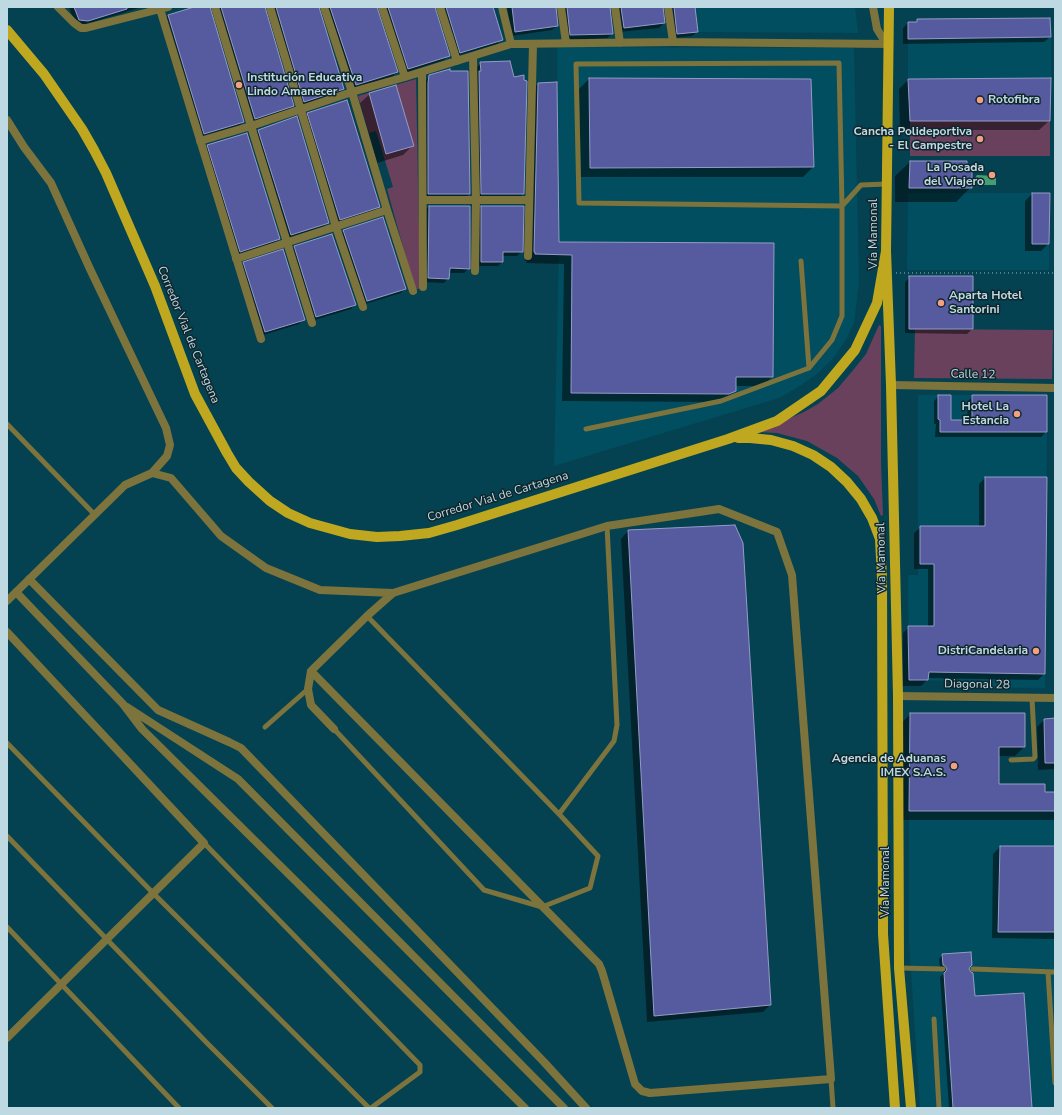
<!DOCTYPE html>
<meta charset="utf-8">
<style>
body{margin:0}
#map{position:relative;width:1062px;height:1115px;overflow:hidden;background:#054251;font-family:"Nunito Sans",sans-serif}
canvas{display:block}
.frame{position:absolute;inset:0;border:8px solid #bfd9e2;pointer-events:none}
</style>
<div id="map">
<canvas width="1062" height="1115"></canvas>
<div class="frame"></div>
</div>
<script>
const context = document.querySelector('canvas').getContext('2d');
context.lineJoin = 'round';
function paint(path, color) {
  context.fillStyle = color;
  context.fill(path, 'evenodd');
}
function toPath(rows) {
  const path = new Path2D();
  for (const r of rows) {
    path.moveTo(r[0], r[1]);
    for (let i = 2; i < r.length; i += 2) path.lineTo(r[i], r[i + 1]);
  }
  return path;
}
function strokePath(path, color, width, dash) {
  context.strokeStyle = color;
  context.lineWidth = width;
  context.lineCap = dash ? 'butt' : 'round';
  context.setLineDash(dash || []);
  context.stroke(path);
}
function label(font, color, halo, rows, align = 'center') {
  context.font = font + ' "Nunito Sans",sans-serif';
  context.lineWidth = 3;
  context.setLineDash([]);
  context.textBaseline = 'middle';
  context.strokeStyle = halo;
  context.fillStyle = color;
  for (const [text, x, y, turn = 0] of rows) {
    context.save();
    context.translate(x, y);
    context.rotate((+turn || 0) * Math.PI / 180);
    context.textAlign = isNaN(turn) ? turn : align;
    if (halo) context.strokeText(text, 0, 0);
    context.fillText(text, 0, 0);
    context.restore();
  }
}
paint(toPath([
 [695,7,855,7,858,33,698,32],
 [917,19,935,19,936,38,1051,37,1051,78,908,79,908,22,917,22],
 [557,47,854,48,859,282,854,323,847,338,835,356,818,373,800,386,779,398,554,466,559,246],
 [908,193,1049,193,1049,270,907,270],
 [918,395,972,395,972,432,1047,432,1045,688,956,687,956,681,909,680,908,575,918,575],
 [909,811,1055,811,1055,1108,920,1108,909,941]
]), '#004e5f');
paint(toPath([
 [416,79,420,288,415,290,387,189,393,187,376,131,369,133,358,96],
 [910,121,1050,121,1050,156,910,156],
 [879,325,881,326,881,463,883,515,881,516,874,499,858,476,837,458,807,441,777,433,759,432,804,412,818,404,838,388,854,369,866,354],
 [915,329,1053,330,1052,379,914,378]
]), '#69415d');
paint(toPath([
 [977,175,996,176,996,185,977,185,974,180]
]), '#459d71');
paint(toPath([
 [69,7,142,7,83,25,75,24],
 [197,7,209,7,243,122,238,127,199,138,164,21,168,16],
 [213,7,264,7,293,105,288,110,250,123],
 [268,7,318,7,343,88,339,93,300,106],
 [323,7,376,7,397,72,392,77,351,89],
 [381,7,434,7,448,55,444,60,404,73],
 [438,7,492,7,502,39,497,44,456,56],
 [507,7,555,7,557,26,552,30,511,36],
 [559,7,609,7,612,34,607,38,566,40],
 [613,7,662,7,664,23,659,28,619,32],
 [666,7,693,7,697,32,692,36,673,38],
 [918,20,1050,37,1044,42,903,44,903,28,908,23,914,23],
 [481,63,514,78,526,82,523,194,518,199,477,199,476,68],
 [449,72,467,72,469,194,465,199,424,198,425,81,430,76],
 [589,79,810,80,813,167,803,177,581,177,579,89],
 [908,80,1049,121,1039,130,900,130,899,89],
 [538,84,558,243,772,377,763,386,735,386,735,391,725,400,719,402,562,401,564,264,526,263,527,261,525,261,529,93],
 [370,94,413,145,403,155,377,163,360,103],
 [308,114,379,206,374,211,335,224,303,118],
 [258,130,328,223,323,227,286,239,254,135],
 [208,145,279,239,274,243,236,256,203,150],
 [910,162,966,171,971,187,956,202,895,202,895,176],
 [1032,194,1048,244,1041,251,1025,251,1025,201],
 [429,206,469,268,464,273,448,273,448,278,444,283,424,282,425,211],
 [482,206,522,251,517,256,502,256,502,262,498,266,476,266,477,211],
 [343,231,405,288,401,293,362,305,339,236],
 [401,289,401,291,362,304,362,302],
 [294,247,355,304,351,309,311,321,290,251],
 [244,263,304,319,299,324,260,336,239,268],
 [910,277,972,277,972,329,967,334,905,333,905,282],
 [939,396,950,421,967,421,968,401,973,396,1046,432,1041,437,935,437,936,424,934,424,934,401],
 [985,478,1046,478,1044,674,1038,680,927,678,927,680,921,686,903,686,903,633,909,627,928,627,928,569,914,569,914,533,921,527,979,527,979,484],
 [628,531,742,543,770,1005,763,1012,647,1022,621,539],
 [911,714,1024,714,1024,747,1015,756,998,756,998,785,1044,793,1055,793,1055,820,901,820,901,723],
 [1055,719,1055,769,1038,770,1037,727,1044,720],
 [1000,847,1055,847,1055,939,992,938,993,854],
 [942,955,974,997,1031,1108,949,1108,940,977,944,973,942,969,940,968,939,959]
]), '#0007');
const building = toPath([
 [74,7,127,7,127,9,88,21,79,20,74,7],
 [194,7,210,7,244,122,204,134,168,15,194,7],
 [221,7,265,7,294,106,255,119,221,7],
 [276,7,319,7,344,89,304,102,276,7],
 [330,7,377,7,398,72,356,85,330,7],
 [388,7,435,7,450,56,408,69,388,7],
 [446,7,493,7,503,40,460,53,446,7],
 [512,7,556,7,558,26,515,32,512,7],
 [567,7,610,7,613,34,570,35,567,7],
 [621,7,663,7,665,23,624,28,621,7],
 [674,7,695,7,698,32,677,34,674,7],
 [1050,18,1051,37,908,39,908,22,917,22,917,19,1050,18],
 [510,61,514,77,524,75,524,80,527,81,524,194,481,194,479,71,481,71,480,62,510,61],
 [450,69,450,71,468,71,470,194,428,194,428,83,429,75,450,69],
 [589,78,811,79,814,167,590,168,589,78],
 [1051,78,1050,121,910,121,908,79,1051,78],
 [557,82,559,242,774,243,773,377,736,377,736,391,729,394,571,393,572,255,535,254,535,252,534,252,538,83,557,82],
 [396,85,414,146,386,154,369,93,396,85],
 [347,100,380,207,340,220,307,113,347,100],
 [297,116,329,223,291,235,258,130,297,116],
 [247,133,280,239,240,252,207,145,247,133],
 [910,161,967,161,967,170,972,170,972,188,909,188,910,161],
 [1032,193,1050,193,1049,244,1032,244,1032,193],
 [429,206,470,206,470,269,450,268,449,279,428,278,429,206],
 [481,206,524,206,523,252,503,252,503,262,481,262,481,206],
 [383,217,406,289,367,301,343,230,383,217],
 [332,234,356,305,316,317,294,246,332,234],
 [283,249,305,320,265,332,243,262,283,249],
 [909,276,973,276,973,329,909,329,909,276],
 [938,395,951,395,951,420,972,420,972,395,1047,395,1047,432,940,432,940,420,938,419,938,395],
 [985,477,1047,477,1045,674,929,672,928,680,909,680,908,626,934,626,934,564,920,564,920,526,985,526,985,477],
 [735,525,743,543,771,1005,654,1016,628,530,735,525],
 [910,713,1025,713,1025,747,999,747,999,784,1045,784,1045,792,1055,792,1055,811,909,811,910,713],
 [1055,718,1055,763,1045,763,1044,719,1055,718],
 [1000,846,1055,846,1055,932,998,932,1000,846],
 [971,952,972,965,970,967,969,969,971,972,973,973,975,996,1024,993,1032,1108,953,1108,944,973,946,971,947,969,945,966,943,965,942,954,971,952]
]);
paint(building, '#565ba0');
strokePath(building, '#959bc4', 1);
strokePath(toPath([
 [896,273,1055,273]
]), '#4e7d8a', 2, [1, 3]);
strokePath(toPath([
 [801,261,809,368],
 [7,424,95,515],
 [586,429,721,401,809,368,832,340,842,316,842,206,839,63,576,64,579,203,842,206,861,185,887,184],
 [265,727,308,689],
 [334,729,484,890,542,907,590,888,598,856,559,814,367,616],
 [7,743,153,893,369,1108],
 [1011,760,1033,759,1035,757,1032,698],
 [559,814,614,741,617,725,607,526],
 [7,836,207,1043,272,1108],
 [204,843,420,1065,420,1072,371,1108],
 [7,927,179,1108],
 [899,968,943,969],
 [973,969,1055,972],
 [1048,972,1055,1083],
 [934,1019,939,1108],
 [831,1079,833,1108]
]), '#7d733c', 5);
strokePath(toPath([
 [58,7,74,23,81,28,86,28,168,7],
 [215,7,251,126,312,323],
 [270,7,336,227,363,307],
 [324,7,352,92,387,210,413,291],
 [382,7,405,77],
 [440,7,457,61],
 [502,7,511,44],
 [561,7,566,43],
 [615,7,620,43],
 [668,7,673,42],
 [873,7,877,29,882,37,889,44],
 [160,9,261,339],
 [473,57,476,200,475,271],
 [422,72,423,287],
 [7,120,24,147,51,183,90,269,166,428,170,445,167,456,152,473],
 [200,141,251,126,352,92,405,77,511,44,673,42,889,44],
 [423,200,529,200],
 [528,256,533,44],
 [236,259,387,210],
 [891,385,1055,388],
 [29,579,158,710,169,715,229,742,241,748,544,1062,586,1108],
 [16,592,123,704,142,729,525,1108],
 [7,601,125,485,152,473,171,478,221,536,266,568,320,590,393,593],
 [7,632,204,843,7,1038],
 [311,671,599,964,602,971,635,1084,642,1091,650,1093,831,1079,792,575,777,532,719,509,607,526,393,593,367,616,311,671,308,689,311,705,334,729],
 [898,696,1055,698],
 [127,707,238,779,564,1108]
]), '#7d733c', 8);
strokePath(toPath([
 [889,7,886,251,891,385,898,696,899,968,911,1108],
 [7,30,44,74,82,129,94,150,106,173,155,286,195,394,227,453,236,468,249,482,270,501,288,513,310,523,350,534,377,537,400,536,429,533,457,525,728,439,777,421,821,391,855,350,877,303,886,251],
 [738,438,750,438,771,440,793,446,813,455,831,467,847,482,861,499,872,518,880,539,882,578,883,934,895,1108]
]), '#bfa81f', 10);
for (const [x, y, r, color] of [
 [239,85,4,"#f39f84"],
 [980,100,4,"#f39f84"],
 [980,139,4,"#f39f84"],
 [992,175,4,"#f39f84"],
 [941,303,4,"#f39f84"],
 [1017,414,4,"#f39f84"],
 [1036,651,4,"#f39f84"],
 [954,766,4,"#f39f84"]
]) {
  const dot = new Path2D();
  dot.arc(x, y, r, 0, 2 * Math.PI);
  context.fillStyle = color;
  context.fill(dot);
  strokePath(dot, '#10262c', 1.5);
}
label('bold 12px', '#bfd9e2', '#10262c', [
 ["Institución Educativa",247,78,"left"],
 ["Lindo Amanecer",247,92,"left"],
 ["Rotofibra",988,100,"left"],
 ["Cancha Polideportiva",972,132],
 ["- El Campestre",972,146],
 ["La Posada",984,168],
 ["del Viajero",984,182],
 ["Aparta Hotel",949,296,"left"],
 ["Santorini",949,310,"left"],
 ["Hotel La",1009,407],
 ["Estancia",1009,421],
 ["DistriCandelaria",1028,651],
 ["Agencia de Aduanas",946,759],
 ["IMEX S.A.S.",946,773]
], 'right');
label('12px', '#bfd9e2', '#10262c', [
 ["Vía Mamonal",874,234,-90],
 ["Corredor Vial de Cartagena",188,335,68],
 ["Calle 12",973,375,1],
 ["Corredor Vial de Cartagena",498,497,-17],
 ["Vía Mamonal",882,558,-91],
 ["Diagonal 28",977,685,1],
 ["Vía Mamonal",886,882,-90]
]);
</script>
